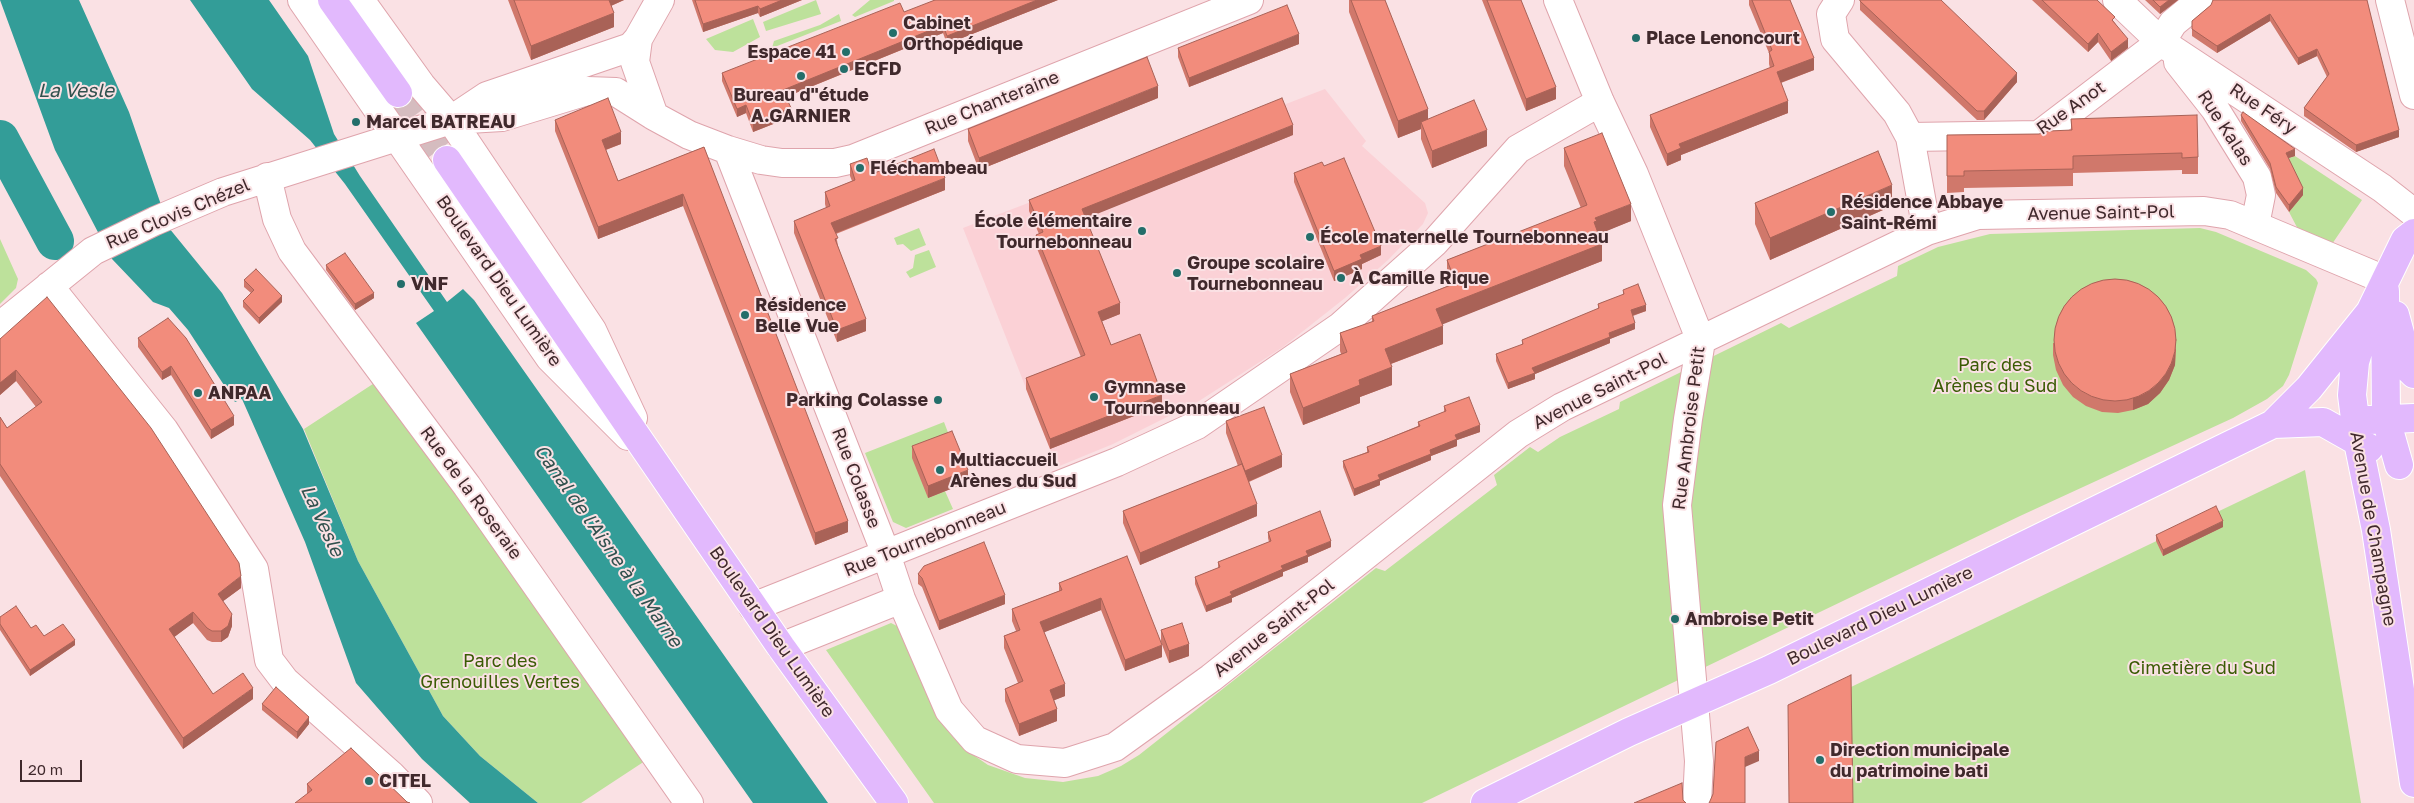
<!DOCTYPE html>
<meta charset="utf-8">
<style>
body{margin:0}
#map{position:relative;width:2414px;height:803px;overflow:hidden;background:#fae1e4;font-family:"Golos Text",sans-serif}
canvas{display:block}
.scale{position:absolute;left:20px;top:760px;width:62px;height:22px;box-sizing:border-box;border:2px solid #40292c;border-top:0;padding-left:6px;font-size:15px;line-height:18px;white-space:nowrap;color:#40292c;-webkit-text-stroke:4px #fae1e4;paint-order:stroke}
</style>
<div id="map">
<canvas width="2414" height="803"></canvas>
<div class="scale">20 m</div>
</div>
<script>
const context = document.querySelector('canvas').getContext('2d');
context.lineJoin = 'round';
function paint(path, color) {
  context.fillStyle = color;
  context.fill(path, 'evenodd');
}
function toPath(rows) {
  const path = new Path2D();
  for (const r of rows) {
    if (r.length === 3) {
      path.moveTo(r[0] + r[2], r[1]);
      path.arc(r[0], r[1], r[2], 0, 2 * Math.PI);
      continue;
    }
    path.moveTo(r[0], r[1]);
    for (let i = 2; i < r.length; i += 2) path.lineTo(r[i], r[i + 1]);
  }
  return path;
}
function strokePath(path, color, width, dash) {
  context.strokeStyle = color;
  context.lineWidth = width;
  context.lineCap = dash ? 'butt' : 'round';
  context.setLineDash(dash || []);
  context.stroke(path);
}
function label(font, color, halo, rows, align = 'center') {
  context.font = font + ' "Golos Text",sans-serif';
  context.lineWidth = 4;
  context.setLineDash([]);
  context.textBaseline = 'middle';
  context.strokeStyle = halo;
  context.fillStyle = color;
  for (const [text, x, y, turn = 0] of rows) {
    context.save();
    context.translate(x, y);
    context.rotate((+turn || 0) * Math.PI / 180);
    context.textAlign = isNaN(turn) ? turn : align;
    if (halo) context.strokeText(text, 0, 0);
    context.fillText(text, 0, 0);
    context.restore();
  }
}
paint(toPath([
 [1325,89,1366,141,1362,146,1425,203,1428,213,1423,224,1388,260,1345,298,1283,347,1199,401,1113,444,1057,467,963,228]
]), '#fbd1d6');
paint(toPath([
 [816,0,821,14,766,31,763,22],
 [870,0,894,0,894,1,855,17,852,15],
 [839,14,841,21,772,48,774,41,820,25],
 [753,19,760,37,733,52,715,50,706,39],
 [2295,156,2362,200,2330,247,2300,233,2289,212,2302,195,2286,159],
 [919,228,926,245,911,251,903,244,897,245,894,238],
 [2200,228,2216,232,2306,270,2316,279,2318,283,2289,375,2283,386,2267,399,2233,418,2020,516,1422,803,934,803,826,650,891,623,899,627,936,714,953,737,966,750,988,765,1025,778,1063,782,1098,776,1121,766,1139,755,1376,568,1385,571,1497,485,1494,475,1530,447,1538,452,1560,437,1619,409,1620,402,1781,323,1789,328,1897,276,1898,266,1938,247,1990,234],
 [0,239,18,279,16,288,0,304],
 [929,250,936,267,910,278,906,272,913,268,915,255],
 [379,380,648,759,581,803,538,803,480,756,443,716,358,561,304,429],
 [944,422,952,443,928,498,945,491,953,509,906,528,893,522,865,453],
 [2305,470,2361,803,1853,803,1851,687]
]), '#bde19b');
paint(toPath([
 [0,0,79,0,129,112,169,228,222,293,303,429,358,561,443,716,480,756,538,803,470,803,422,759,356,683,305,542,242,399,235,402,188,330,169,308,153,302,112,259,55,150],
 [190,0,269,0,308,56,334,134,360,176,447,302,463,289,474,300,828,803,753,803,416,323,434,311,345,184,310,140,252,89]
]), '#339d98');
strokePath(toPath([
 [0,139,55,241]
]), '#339d98', 38);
strokePath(toPath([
 [398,93,447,160]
]), '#d5bcbf', 28, [28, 14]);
const minor = toPath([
 [302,0,550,358,628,436],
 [360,0,421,85,451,120,592,330,633,418],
 [1558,0,1600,102,1634,174,1701,341,1688,419,1677,505,1699,761,1697,803],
 [1840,0,1831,14,1835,39,1897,113,1910,137,1927,231],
 [2117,0,2161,42,2382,188,2414,213],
 [2390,0,2414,95],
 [638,39,635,62,654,116],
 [2178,62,2215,109,2257,177,2261,195,2255,225],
 [454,118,487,96,631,47,638,39,660,0],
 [1910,137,2039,135,2161,42,2173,23,2201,0],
 [728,150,886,554,901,599,949,710,975,740,1017,759,1065,763,1115,747,1211,678,1518,434,1562,407,1927,231,1978,215,2204,211,2230,215,2385,280],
 [267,177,277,219,292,251,467,486,689,803],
 [49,286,164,430,254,569,269,660,285,681,391,775,418,803],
 [0,326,93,251,155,221,223,192,451,120,502,117,587,91,616,92,654,116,689,135,728,150,761,160,782,163,835,163,853,159,1249,0],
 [753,607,1117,462,1197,425,1341,326,1435,242,1518,149,1600,102],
 [781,647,901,599]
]);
const major = toPath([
 [332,0,398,93],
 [447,160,781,647,894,803],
 [2414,233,2405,240,2370,312,2355,362,2352,395,2358,442,2376,530,2414,783],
 [2385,291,2386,419,2399,465],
 [2395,315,2410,370,2414,374],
 [2369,420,2414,418],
 [2273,424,2323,422,2369,448],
 [1485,803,1629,732,1769,670,2273,424,2309,388,2370,312]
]);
strokePath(minor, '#dfa4ac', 30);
strokePath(major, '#fff', 30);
strokePath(minor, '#fff', 28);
strokePath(major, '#e2b9fd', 28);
paint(toPath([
 [508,0,624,0,611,6,614,27,531,60],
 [692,0,802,0,760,17,758,13,703,32],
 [1058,0,947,44,943,33,786,97,791,117,753,132,746,113,737,117,722,81,722,73,904,12],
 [1349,0,1385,0,1428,119,1487,146,1432,168,1421,139,1421,129,1398,138,1349,12],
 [1482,0,1521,0,1556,99,1526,111],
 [1749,0,1790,0,1814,70,1781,83,1788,113,1681,155,1681,160,1667,166,1650,127,1650,115,1770,68,1769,64,1769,53,1749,5],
 [2032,0,2097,0,2115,23,2128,48,2111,61,2098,42,2088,52],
 [2145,0,2178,0,2160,14],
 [2367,0,2399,137,2356,152,2304,116,2304,108,2327,77,2317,56,2298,65,2270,21,2217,53,2192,36,2192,21,2211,5],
 [1860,1,2017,82,1984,120,1977,120,1860,10],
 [1299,44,1189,87,1178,57,1178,48],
 [1158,98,979,170,968,141,968,129],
 [2241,115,2295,156,2288,158,2303,195,2289,212,2276,193,2270,169,2241,121],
 [2071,119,2198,157,2198,174,2182,174,2182,170,2073,173,2073,186,1964,188,1964,192,1947,193,1947,135,2039,134,2071,130],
 [555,120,621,144,606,150,618,181,704,147,848,532,815,545,683,206,598,239,555,131],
 [1293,135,1085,218,1120,314,1102,321,1111,345,1162,405,1050,449,1026,389,1026,378,1081,357,1036,246,1036,235,1039,234,1029,211,1029,200],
 [1564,148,1631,221,1598,234,1602,261,1442,324,1443,344,1391,364,1392,385,1360,397,1360,403,1303,425,1290,392,1290,374,1341,354,1340,351,1340,333,1372,322,1372,316,1450,285,1447,278,1447,260,1581,208,1564,166],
 [850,164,872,174,945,190,836,234,838,246,866,331,837,342,794,233,794,221,826,208,825,204,825,192,852,181,850,176],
 [1324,166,1381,255,1362,264,1362,269,1334,281,1294,182,1294,173],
 [1755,203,1892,206,1770,260,1755,224],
 [326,265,374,298,355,310,326,270],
 [244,280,282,302,259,324,243,307,243,301,251,293,244,287],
 [1623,290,1646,311,1633,316,1635,329,1610,339,1610,343,1535,374,1535,379,1508,389,1496,361,1496,354,1522,345,1522,340,1598,309,1598,304,1623,295],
 [138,338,186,338,234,425,211,439,171,375,162,380,138,347],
 [0,339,241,588,223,601,232,626,228,637,221,642,212,642,207,640,193,623,174,637,213,694,253,699,183,749,0,476,0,417,7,428,36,407,16,381,0,395],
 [2053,343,2176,349,2175,365,2169,380,2160,393,2148,404,2133,410,2118,413,2102,412,2086,406,2073,397,2063,385,2056,370,2053,355],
 [1444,406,1480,432,1457,440,1457,446,1431,456,1431,460,1380,481,1380,485,1354,496,1343,467,1343,461,1367,452,1367,447,1418,426,1418,422,1444,412],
 [1226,421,1282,467,1249,482,1257,516,1140,565,1123,523,1123,511,1238,466,1226,433],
 [912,446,968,482,928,498,912,458],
 [2223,527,2163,556,2156,541,2156,535],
 [1268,532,1331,547,1308,557,1308,562,1283,572,1283,576,1232,598,1232,602,1206,612,1195,584,1195,577,1218,568,1218,562,1269,542,1268,538],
 [1127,556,1162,657,1125,671,1101,610,1044,632,1065,696,1054,700,1057,721,1019,736,1005,701,1005,689,1018,683,1004,648,1004,636,1016,631,1012,621,1012,609,1059,591,1059,583],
 [918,574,1005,604,939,630,922,587,918,584],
 [0,617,31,628,44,636,75,645,30,676,0,630],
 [1161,630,1189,656,1169,663,1161,642],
 [262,704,309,724,297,739,262,710],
 [307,784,407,802,307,793]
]), '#d0786b');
paint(toPath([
 [606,0,624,0,606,8],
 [782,0,802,0,760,17,760,9],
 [1037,0,1058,0,947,44,947,36],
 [2169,0,2178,0,2160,14,2160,7],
 [758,6,758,13,703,32,703,24],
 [614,13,614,27,531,60,531,46],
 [2270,14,2270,21,2217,53,2217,46],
 [943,25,943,33,783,98,783,90],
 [2098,33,2098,42,2088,52,2088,44],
 [1299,34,1299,44,1189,87,1189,78],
 [2128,39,2128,48,2111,61,2111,52],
 [2317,49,2317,56,2298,65,2298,58],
 [1814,58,1814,70,1777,84,1777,72],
 [2017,73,2017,82,1984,120,1984,111],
 [1158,86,1158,98,979,170,979,158],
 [1556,87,1556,99,1526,111,1526,99],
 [1788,101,1788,113,1681,155,1681,160,1667,166,1667,154,1679,144],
 [746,105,746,113,737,117,737,109],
 [791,108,791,117,753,132,753,123],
 [1428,109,1428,126,1421,122,1421,129,1398,138,1398,121],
 [1293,125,1293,135,1082,220,1082,209],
 [1487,130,1487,146,1432,168,1432,151],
 [2399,130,2399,137,2356,152,2356,145],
 [621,132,621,144,602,151,602,140],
 [2295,149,2295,156,2286,159,2286,153],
 [945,178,945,190,831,235,831,223],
 [1892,185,1892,206,1770,260,1770,238],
 [2303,188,2303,195,2289,212,2289,205],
 [683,194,683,206,598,239,598,227],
 [1631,204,1631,221,1597,235,1594,222,1595,218],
 [1602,244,1602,261,1436,327,1436,309],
 [1381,246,1381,255,1362,264,1362,269,1334,281,1334,271,1360,255],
 [374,293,374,298,355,310,355,304],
 [282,296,282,302,259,324,259,318],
 [1120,303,1120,314,1098,323,1098,312],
 [1646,305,1646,311,1631,316,1631,310],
 [866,319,866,331,837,342,837,330],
 [1635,323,1635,329,1610,339,1610,343,1535,374,1535,379,1508,389,1508,383,1532,368,1609,333],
 [1443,326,1443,344,1385,366,1385,349],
 [2176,337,2175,365,2169,380,2160,393,2148,404,2133,410,2133,398],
 [171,366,171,375,162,380,162,372],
 [1392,367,1392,385,1360,397,1360,403,1303,425,1303,408,1359,380],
 [16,370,16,381,0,395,0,383],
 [1162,395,1162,405,1050,449,1050,439],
 [234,416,234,425,211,439,211,430],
 [1480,425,1480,432,1457,440,1457,446,1431,456,1431,460,1380,481,1380,485,1354,496,1354,489,1378,475,1455,435],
 [1282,455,1282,467,1245,483,1245,471],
 [968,470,968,482,928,498,928,486],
 [1257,504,1257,516,1140,565,1140,553],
 [848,521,848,532,815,545,815,533],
 [2223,521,2223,527,2163,556,2163,550],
 [1331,541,1331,547,1308,557,1308,562,1283,572,1283,576,1232,598,1232,602,1206,612,1206,606,1230,592,1281,566,1306,551],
 [241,576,241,588,218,605,218,594],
 [1005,595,1005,604,939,630,939,621],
 [1101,598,1101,610,1040,634,1040,622],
 [193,612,193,623,169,641,169,629],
 [232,614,232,626,228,637,221,642,221,631],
 [75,640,75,645,30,676,30,670],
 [1189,644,1189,656,1169,663,1169,651],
 [1162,645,1162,657,1125,671,1125,660],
 [1065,684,1065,696,1050,702,1050,690],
 [253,688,253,699,183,749,183,738],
 [1057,709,1057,721,1019,736,1019,724],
 [309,717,309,724,297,739,297,732],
 [1759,751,1759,761,1745,767,1745,757]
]), '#a96257');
const building = toPath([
 [514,0,609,0,614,13,531,46,514,0],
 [695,0,782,0,760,9,758,6,703,24,695,0],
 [935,0,1037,0,947,36,943,25,783,90,791,108,753,123,746,105,737,109,722,73,900,3,904,12,935,0],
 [1351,0,1385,0,1428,109,1398,121,1351,0],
 [1487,0,1521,0,1556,87,1526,99,1487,0],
 [1752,0,1790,0,1814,58,1777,72,1788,101,1679,144,1681,148,1667,154,1650,115,1774,66,1769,52,1772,50,1752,0],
 [1860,0,1941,0,2017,73,1984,111,1977,111,1860,1,1860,0],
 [2042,0,2097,0,2115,17,2112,20,2128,39,2111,52,2098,33,2088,44,2042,0],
 [2153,0,2169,0,2160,7,2153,0],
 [2213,0,2367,0,2399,130,2356,145,2304,108,2329,74,2317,49,2298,58,2270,14,2217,46,2192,29,2192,21,2211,5,2213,0],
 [1287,5,1299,34,1189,78,1178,48,1287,5],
 [1147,57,1158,86,979,158,968,129,1147,57],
 [608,98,621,132,602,140,618,181,704,147,848,521,815,533,683,194,598,227,555,120,608,98],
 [1282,98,1293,125,1082,209,1120,303,1098,312,1111,345,1140,334,1162,395,1050,439,1026,378,1085,355,1036,235,1043,232,1029,200,1282,98],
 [1474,100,1487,130,1432,151,1421,122,1474,100],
 [2243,112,2295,149,2286,153,2303,188,2289,205,2276,187,2270,163,2241,115,2243,112],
 [2197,115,2198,157,2182,158,2182,153,2073,156,2073,169,1964,171,1964,176,1947,176,1947,135,2039,134,2049,131,2072,130,2071,119,2197,115],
 [1602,133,1631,204,1595,218,1597,221,1594,222,1602,244,1436,309,1443,326,1385,349,1392,367,1359,380,1360,385,1303,408,1290,374,1347,352,1340,333,1374,321,1372,316,1456,283,1447,260,1587,205,1564,148,1602,133],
 [934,149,945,178,831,223,838,238,835,239,866,319,837,330,794,221,830,206,825,192,855,180,850,164,867,158,872,174,934,149],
 [1878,151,1892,185,1770,238,1755,203,1878,151],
 [1344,158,1381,246,1360,255,1362,259,1334,271,1294,173,1322,162,1324,166,1344,158],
 [345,253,374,293,355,304,326,265,345,253],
 [256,269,282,296,259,318,243,301,254,290,244,280,256,269],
 [2115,340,61],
 [1638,284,1646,305,1631,310,1635,323,1609,333,1610,337,1532,368,1535,373,1508,383,1496,354,1523,344,1522,340,1599,308,1598,304,1624,294,1623,290,1638,284],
 [47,297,151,428,239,563,241,576,218,594,232,614,228,626,221,631,212,631,207,628,193,612,169,629,213,694,243,673,253,688,183,738,0,464,0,417,7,428,42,402,16,370,0,383,0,339,47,297],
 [168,318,186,338,234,416,211,430,171,366,162,372,138,338,168,318],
 [1469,397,1480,425,1455,435,1457,439,1430,450,1431,454,1378,475,1380,479,1354,489,1343,461,1369,452,1367,447,1420,426,1418,422,1446,411,1444,406,1469,397],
 [1264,407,1282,455,1245,471,1226,421,1264,407],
 [952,431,968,470,928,486,912,446,952,431],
 [1242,464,1257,504,1140,553,1123,511,1242,464],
 [2216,506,2223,521,2163,550,2156,535,2216,506],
 [1320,511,1331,541,1306,551,1308,555,1281,566,1283,569,1230,592,1232,595,1206,606,1195,577,1220,567,1218,562,1271,541,1268,532,1320,511],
 [984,542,1005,595,939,621,922,578,918,574,924,566,984,542],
 [1127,556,1162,645,1125,660,1101,598,1040,622,1065,684,1050,690,1057,709,1019,724,1005,689,1023,681,1004,636,1020,630,1012,609,1062,590,1059,583,1127,556],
 [16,606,31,628,36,625,44,636,63,624,75,640,30,670,0,624,0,617,16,606],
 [1182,623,1189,644,1169,651,1161,630,1182,623],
 [1851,675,1853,803,1789,803,1788,705,1851,675],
 [276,687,309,717,297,732,262,704,276,687],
 [1748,727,1759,751,1745,757,1745,803,1709,803,1710,801,1713,794,1716,742,1748,727],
 [351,748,407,802,410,803,295,803,312,790,307,784,351,748],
 [1682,783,1683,800,1686,803,1634,803,1682,783]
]);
paint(building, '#f28c7c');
strokePath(building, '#a96257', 1);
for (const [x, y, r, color] of [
 [893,33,5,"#236e6a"],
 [1636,38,5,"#236e6a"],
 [846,52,5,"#236e6a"],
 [844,69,5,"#236e6a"],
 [801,76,5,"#236e6a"],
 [356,122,5,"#236e6a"],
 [860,168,5,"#236e6a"],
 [1831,212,5,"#236e6a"],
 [1142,231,5,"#236e6a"],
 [1310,237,5,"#236e6a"],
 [1177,273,5,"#236e6a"],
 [1341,278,5,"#236e6a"],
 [401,284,5,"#236e6a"],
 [745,315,5,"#236e6a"],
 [198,393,5,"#236e6a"],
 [1094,397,5,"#236e6a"],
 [938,400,5,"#236e6a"],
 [940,470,5,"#236e6a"],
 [1675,619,5,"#236e6a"],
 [1820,760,5,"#236e6a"],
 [369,781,5,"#236e6a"]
]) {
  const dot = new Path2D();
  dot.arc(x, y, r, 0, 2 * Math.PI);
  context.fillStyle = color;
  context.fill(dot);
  strokePath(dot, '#fae1e4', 2);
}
label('bold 18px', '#40292c', '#fae1e4', [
 ["Cabinet",903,23],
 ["Orthopédique",903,44],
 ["Place Lenoncourt",1646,38],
 ["Espace 41",836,52,"right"],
 ["ECFD",854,69],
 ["Bureau d\"étude",801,95,"center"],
 ["A.GARNIER",801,116,"center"],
 ["Marcel BATREAU",366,122],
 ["Fléchambeau",870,168],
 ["Résidence Abbaye",1841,202],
 ["Saint-Rémi",1841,223],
 ["École élémentaire",1132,221,"right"],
 ["Tournebonneau",1132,242,"right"],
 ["École maternelle Tournebonneau",1320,237],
 ["Groupe scolaire",1187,263],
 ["Tournebonneau",1187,284],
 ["À Camille Rique",1351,278],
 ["VNF",411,284],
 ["Résidence",755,305],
 ["Belle Vue",755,326],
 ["Gymnase",1104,387],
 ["Tournebonneau",1104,408],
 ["ANPAA",208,393],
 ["Parking Colasse",928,400,"right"],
 ["Multiaccueil",950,460],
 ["Arènes du Sud",950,481],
 ["Ambroise Petit",1685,619],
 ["Direction municipale",1830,750],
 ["du patrimoine bati",1830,771],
 ["CITEL",379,781]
], 'left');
label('18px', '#40292c', '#fae1e4', [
 ["Rue Chanteraine",992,103,-22],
 ["Rue Anot",2071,108,-35],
 ["Rue Féry",2263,109,34],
 ["Rue Kalas",2225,128,57],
 ["Avenue Saint-Pol",2101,213,-1],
 ["Rue Clovis Chézel",178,214,-23],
 ["Boulevard Dieu Lumière",499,281,55],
 ["Avenue Saint-Pol",1600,391,-27],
 ["Rue Ambroise Petit",1689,428,-83],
 ["Rue Colasse",856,478,69],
 ["Rue de la Roseraie",471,493,54],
 ["Avenue de Champagne",2373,529,80],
 ["Rue Tournebonneau",925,539,-22],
 ["Boulevard Dieu Lumière",1880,616,-26],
 ["Avenue Saint-Pol",1274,628,-38],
 ["Boulevard Dieu Lumière",772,632,55]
]);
label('18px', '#3a5b04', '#fae1e4', [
 ["Parc des",1995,365],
 ["Arènes du Sud",1995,386],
 ["Parc des",500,661],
 ["Grenouilles Vertes",500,682],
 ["Cimetière du Sud",2202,668]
]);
label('italic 19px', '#31514e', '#fae1e4', [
 ["La Vesle",76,91],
 ["La Vesle",322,521,65],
 ["Canal de l'Aisne à la Marne",608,546,55]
]);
</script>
